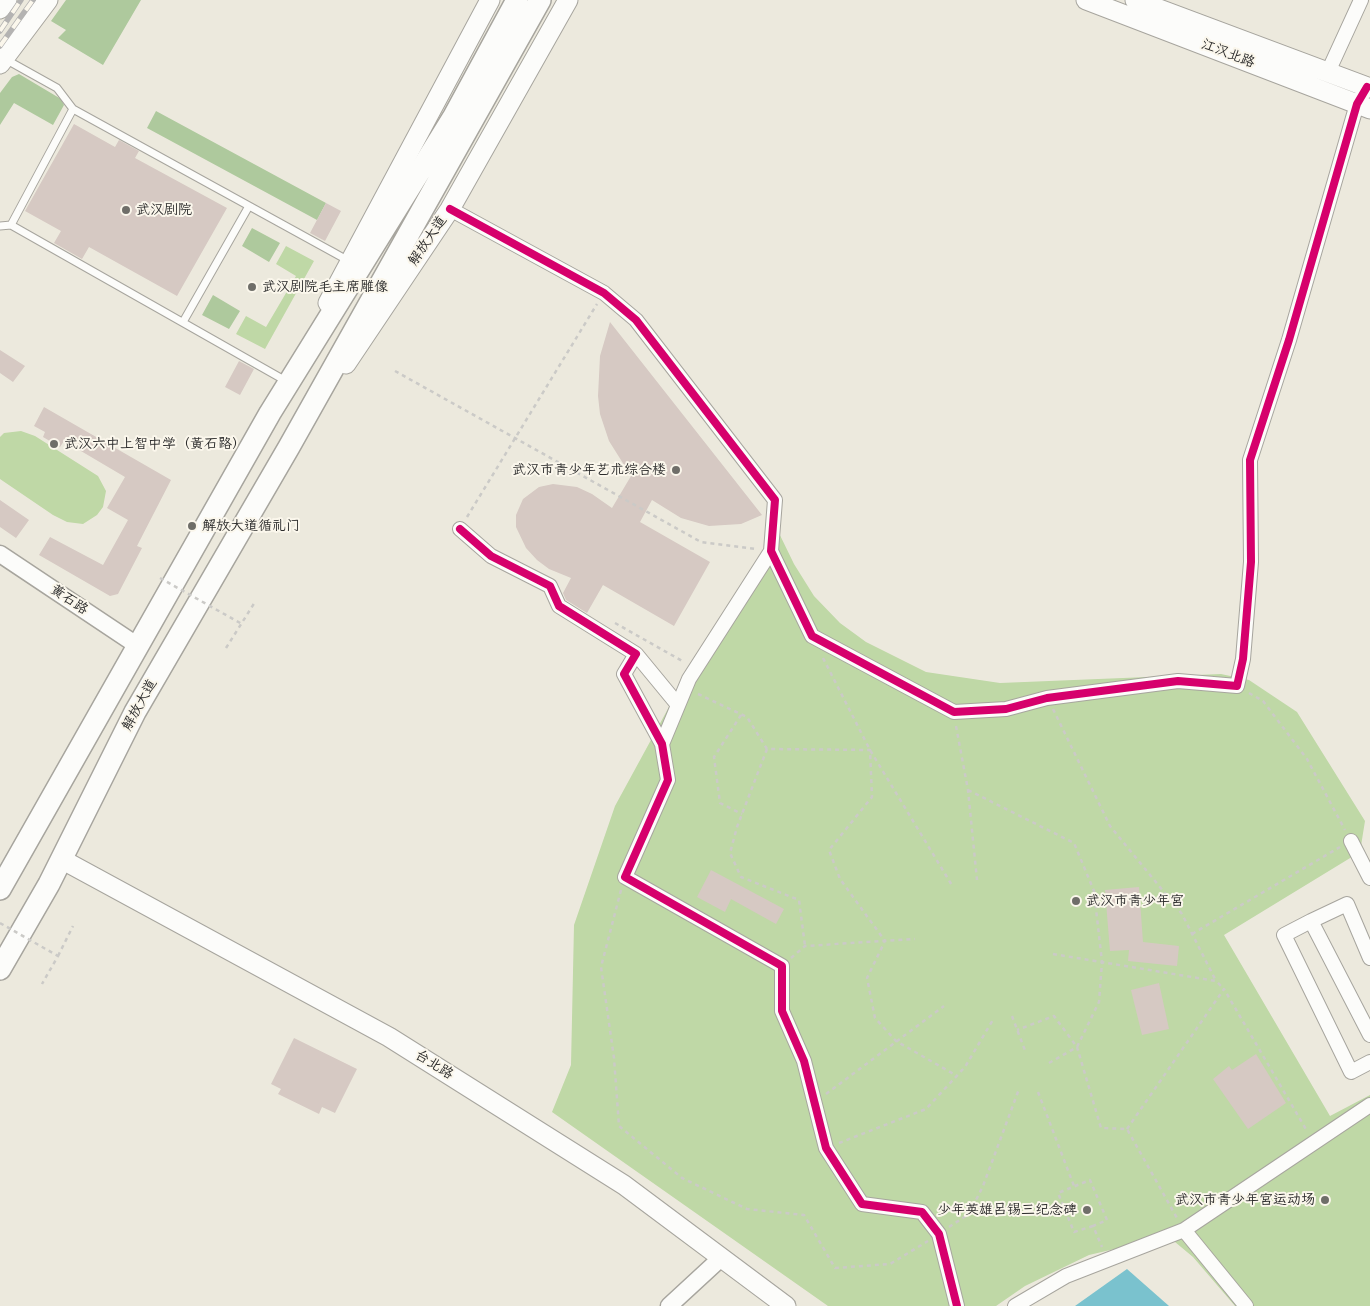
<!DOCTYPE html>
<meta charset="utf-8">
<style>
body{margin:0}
canvas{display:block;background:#ece9dd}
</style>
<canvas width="1370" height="1306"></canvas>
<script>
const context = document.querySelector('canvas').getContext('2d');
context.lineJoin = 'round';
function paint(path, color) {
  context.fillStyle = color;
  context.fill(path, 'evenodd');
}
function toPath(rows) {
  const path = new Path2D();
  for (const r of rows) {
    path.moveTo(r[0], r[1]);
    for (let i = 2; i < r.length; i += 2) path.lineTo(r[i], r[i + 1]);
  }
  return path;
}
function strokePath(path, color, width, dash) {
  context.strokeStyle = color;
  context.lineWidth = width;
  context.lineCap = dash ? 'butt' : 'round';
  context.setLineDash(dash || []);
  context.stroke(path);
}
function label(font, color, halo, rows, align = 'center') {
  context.font = font + ' "Balsamiq Sans","LXGW WenKai TC",sans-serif';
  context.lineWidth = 4;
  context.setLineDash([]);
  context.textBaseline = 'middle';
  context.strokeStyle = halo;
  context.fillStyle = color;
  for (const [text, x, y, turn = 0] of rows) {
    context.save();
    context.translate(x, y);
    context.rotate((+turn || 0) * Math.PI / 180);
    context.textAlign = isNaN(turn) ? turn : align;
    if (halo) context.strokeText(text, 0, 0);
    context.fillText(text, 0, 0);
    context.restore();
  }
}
paint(toPath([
 [286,246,314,261,265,349,236,334,246,316,266,327,296,276,276,264],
 [21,431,35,436,98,476,106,491,103,507,97,515,83,524,67,522,53,515,0,479,0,437,4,433],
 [777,529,794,564,814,596,840,623,866,642,926,672,1000,683,1221,674,1249,680,1297,712,1365,821,1360,852,1224,935,1330,1116,1370,1095,1370,1306,1235,1306,1193,1257,1175,1242,1153,1240,1089,1255,1025,1286,996,1306,828,1306,552,1112,571,1065,574,925,615,806,682,683]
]), '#bfd8a6');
paint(toPath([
 [66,0,141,0,103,65,58,38,66,30,51,21],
 [19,74,61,99,64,105,53,125,14,103,0,125,0,93,12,77],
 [156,111,326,203,317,220,147,128],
 [252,228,280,243,269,262,242,246],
 [213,295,240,311,229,329,202,315]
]), '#aec99d');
paint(toPath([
 [1127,1269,1169,1306,1075,1306]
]), '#7ac2ce');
paint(toPath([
 [74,124,115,147,119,140,139,151,135,158,227,208,177,296,89,247,82,259,54,243,61,231,25,211],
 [326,203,341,211,325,241,310,233],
 [610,322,762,515,741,524,709,526,681,518,652,500,640,522,710,562,674,626,603,585,587,613,566,600,563,593,571,578,549,569,537,560,526,548,516,527,516,515,523,499,539,487,553,484,577,487,592,494,612,508,631,476,609,441,600,414,598,396,600,356],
 [0,350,25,366,13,382,0,373],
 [239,361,254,369,240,395,225,387],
 [44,407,171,480,137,546,142,548,118,594,110,596,39,555,50,537,103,565,128,520,107,508,125,477,64,441,60,447,43,437,45,432,34,426],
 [0,500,29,520,16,538,0,527],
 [711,870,784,909,776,924,731,899,725,912,697,897],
 [1139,887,1143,942,1179,946,1177,966,1128,961,1129,950,1110,951,1105,890],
 [1159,983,1169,1029,1142,1035,1131,990],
 [294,1038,357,1069,335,1113,322,1107,319,1114,278,1094,281,1089,271,1084],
 [1256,1054,1286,1103,1248,1129,1213,1079,1229,1066,1232,1070]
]), '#d6c9c3');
const service = toPath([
 [5,59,57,88,73,109,349,261],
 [11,225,73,109],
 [0,226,11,225,286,381],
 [183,322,249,206]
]);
const minor = toPath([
 [1328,72,1361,0],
 [450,209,604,293,636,320,775,500,771,551,812,636,954,712,1006,709,1047,698,1178,681,1237,686,1243,659,1251,562,1250,460,1289,340,1357,104,1367,87],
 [460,529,491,556,550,586,559,606,636,654,624,674,662,744,668,780,625,877,782,966,782,1011,804,1061,826,1148,862,1204,922,1212,939,1234,957,1306],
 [636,654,678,705],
 [662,744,689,679,771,551],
 [1351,841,1370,878],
 [1311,921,1347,904,1370,958],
 [1370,1035,1311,921,1284,935,1351,1072,1370,1062],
 [1184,1230,1370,1105],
 [1015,1306,1066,1276,1184,1230,1246,1306]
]);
const tertiary = toPath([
 [0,554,138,646],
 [669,1306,721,1258]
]);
const secondary = toPath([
 [1086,0,1370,109],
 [1135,0,1370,88],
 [0,9,7,0],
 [0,64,48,0],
 [328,303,490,0],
 [346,364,450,209,568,0],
 [61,859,389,1037,624,1185,786,1306]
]);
const primary = toPath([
 [0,889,270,413,454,116,517,0],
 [0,969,49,884,135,712,289,447,540,0]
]);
strokePath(service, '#a7a59e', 9);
strokePath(minor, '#a7a59e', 16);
strokePath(tertiary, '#a7a59e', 19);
strokePath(secondary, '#a7a59e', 21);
strokePath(primary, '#a7a59e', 24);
strokePath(toPath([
 [395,371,701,542,756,549],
 [467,517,597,304],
 [615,623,684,662],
 [226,648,255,602],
 [823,658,870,750,953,887],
 [1249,693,1263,701,1307,759,1345,830],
 [698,694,747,717,767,749,870,750,872,797,829,850,840,879,885,941,867,978,875,1018,896,1041,957,1076],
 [1053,709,1110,826,1182,914,1216,981],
 [741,715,714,757,720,803,742,814],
 [956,726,968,790,977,880],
 [767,749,737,827,730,853,741,877,799,900,805,946],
 [968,790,1074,843,1094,891,1102,962,1099,1002,1077,1047,1054,1016,1017,1030],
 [621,890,601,967,614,1058,619,1126,682,1178,747,1209,804,1215,835,1268,890,1264,928,1241],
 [1192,934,1340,847],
 [1053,954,1216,981,1224,989],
 [58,956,73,926],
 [791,958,805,946,915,939],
 [1012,1016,1026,1053],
 [1049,1063,1077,1047,1101,1128,1127,1129,1177,1218],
 [1038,1092,1074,1186],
 [826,1094,944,1006],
 [1127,1129,1224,989,1307,1131],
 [839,1143,926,1109,965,1067,994,1018],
 [1093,1226,1074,1232,1058,1193,1090,1180,1107,1220,1093,1226,1102,1247],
 [949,1227,969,1214,983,1186,1019,1089]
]), '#cbcac7', 2.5, [4, 4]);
strokePath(service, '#fcfcfa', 7);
strokePath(minor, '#fcfcfa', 14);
strokePath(tertiary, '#fcfcfa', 16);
strokePath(secondary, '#fcfcfa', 19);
strokePath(primary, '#fcfcfa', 21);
const rail = toPath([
 [0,31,21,0],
 [0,46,33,0]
]);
strokePath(rail, '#b4b3b2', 5.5);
strokePath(rail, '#fbf7ec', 4, [11]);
strokePath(toPath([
 [160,578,242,624],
 [0,923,58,956,42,984]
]), '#cbcac7', 2.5, [4, 4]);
strokePath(toPath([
 [450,209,604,293,636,320,775,500,771,551,812,636,954,712,1006,709,1047,698,1178,681,1237,686,1243,659,1251,562,1250,460,1289,340,1357,104,1367,87],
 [460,529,491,556,550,586,559,606,636,654,624,674,662,744,668,780,625,877,782,966,782,1011,804,1061,826,1148,862,1204,922,1212,939,1234,957,1306]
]), '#d6006c', 8);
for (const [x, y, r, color] of [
 [126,210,5,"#6f6e69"],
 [252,287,5,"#6f6e69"],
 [54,444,5,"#6f6e69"],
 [676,470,5,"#6f6e69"],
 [192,526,5,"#6f6e69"],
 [1076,901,5,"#6f6e69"],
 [1325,1200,5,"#6f6e69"],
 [1087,1210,5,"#6f6e69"]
]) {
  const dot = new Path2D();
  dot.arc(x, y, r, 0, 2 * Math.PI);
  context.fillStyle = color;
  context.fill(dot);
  strokePath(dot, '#fbf7ec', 2);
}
label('14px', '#2b2b2b', '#fbf7ec', [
 ["江汉北路",1228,54,21],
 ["解放大道",428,241,-56],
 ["黄石路",69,600,34],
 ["解放大道",140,705,-61],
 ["台北路",434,1065,32]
]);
label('14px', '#2b2b2b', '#fbf7ec', [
 ["武汉剧院",136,210],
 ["武汉剧院毛主席雕像",262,287],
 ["武汉六中上智中学（黄石路）",64,444],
 ["武汉市青少年艺术综合楼",666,470,"right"],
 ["解放大道循礼门",202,526],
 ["武汉市青少年宫",1086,901],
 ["武汉市青少年宫运动场",1315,1200,"right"],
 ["少年英雄吕锡三纪念碑",1077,1210,"right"]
], 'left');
</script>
